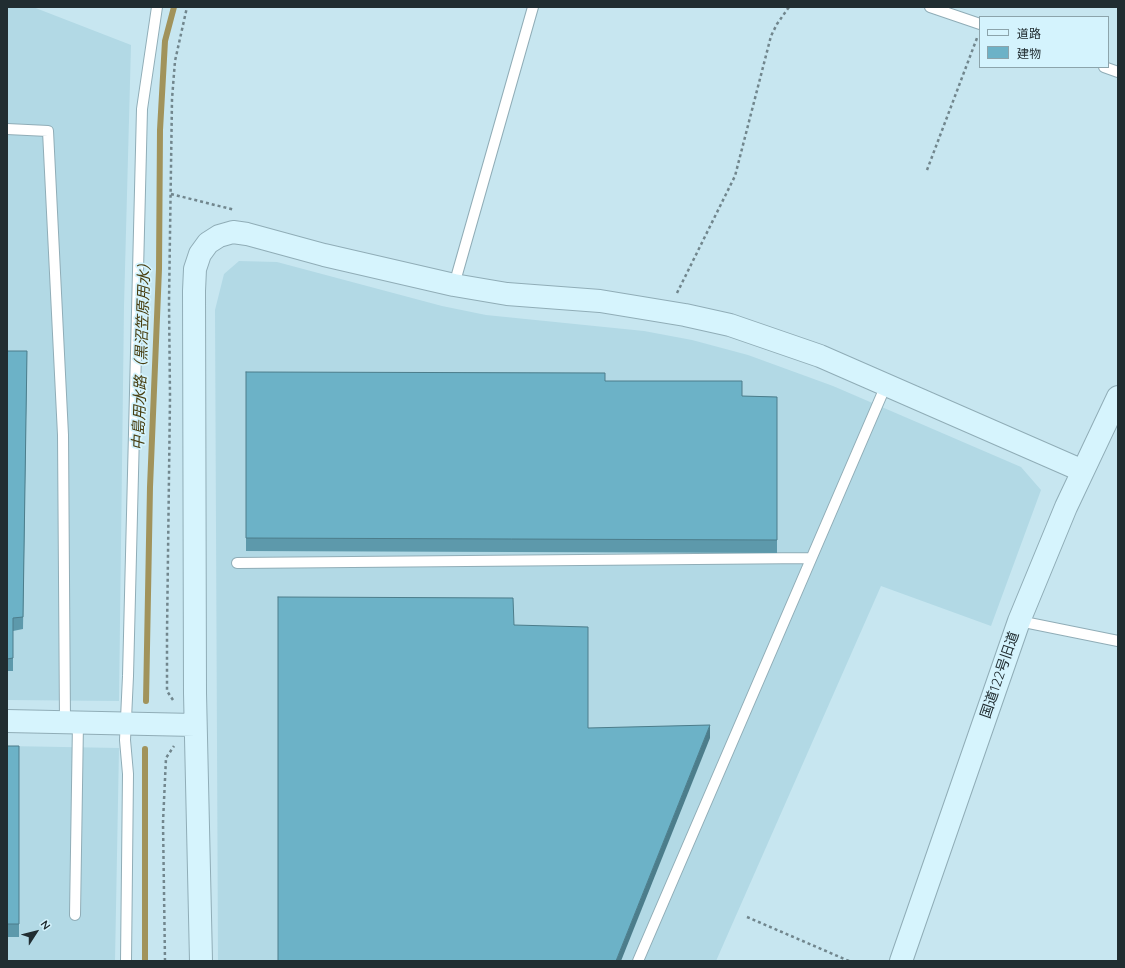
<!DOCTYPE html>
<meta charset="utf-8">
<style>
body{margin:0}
#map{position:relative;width:1125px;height:968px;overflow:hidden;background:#c7e6f0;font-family:Quicksand,"Noto Sans JP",sans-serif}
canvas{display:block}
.frame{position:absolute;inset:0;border:8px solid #212d31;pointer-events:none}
.legend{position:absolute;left:979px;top:16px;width:130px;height:52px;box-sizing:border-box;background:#d4f3fd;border:1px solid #8ca4ab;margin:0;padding:5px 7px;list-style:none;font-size:12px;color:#212d31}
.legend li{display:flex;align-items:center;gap:8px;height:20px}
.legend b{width:20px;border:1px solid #8ca4ab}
.north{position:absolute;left:16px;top:912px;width:40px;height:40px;-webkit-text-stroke:3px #d4f3fd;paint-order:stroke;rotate:54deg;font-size:11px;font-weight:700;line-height:16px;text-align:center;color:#212d31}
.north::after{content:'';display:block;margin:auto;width:14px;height:18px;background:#212d31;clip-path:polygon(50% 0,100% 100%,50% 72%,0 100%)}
</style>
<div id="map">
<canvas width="1125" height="968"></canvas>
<div class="frame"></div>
<ul class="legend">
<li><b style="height:5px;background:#d6f4fd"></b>道路</li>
<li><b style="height:11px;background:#6cb2c7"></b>建物</li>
</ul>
<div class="north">N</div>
</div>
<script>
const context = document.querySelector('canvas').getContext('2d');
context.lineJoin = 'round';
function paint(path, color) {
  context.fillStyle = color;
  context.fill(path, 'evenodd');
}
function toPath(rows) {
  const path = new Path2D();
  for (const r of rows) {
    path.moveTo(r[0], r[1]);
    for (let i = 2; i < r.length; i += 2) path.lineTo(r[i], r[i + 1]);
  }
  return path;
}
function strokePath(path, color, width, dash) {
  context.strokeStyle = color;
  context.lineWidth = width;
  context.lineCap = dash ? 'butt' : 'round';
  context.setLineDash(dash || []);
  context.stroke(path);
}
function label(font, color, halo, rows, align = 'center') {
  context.font = font + ' Quicksand,"Noto Sans JP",sans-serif';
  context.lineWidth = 3.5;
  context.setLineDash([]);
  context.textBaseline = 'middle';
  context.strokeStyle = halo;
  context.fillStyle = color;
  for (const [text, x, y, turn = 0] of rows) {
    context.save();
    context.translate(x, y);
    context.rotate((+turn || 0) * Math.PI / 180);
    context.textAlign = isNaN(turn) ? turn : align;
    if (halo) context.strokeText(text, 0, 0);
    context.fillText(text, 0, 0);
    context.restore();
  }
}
paint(toPath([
 [7,7,33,7,131,45,124,306,119,701,7,700],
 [239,261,277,262,442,306,486,315,644,331,692,340,748,355,833,386,1021,467,1041,490,991,626,881,586,716,961,218,961,215,310,224,274],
 [7,746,119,748,115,961,7,961]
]), '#b2d9e5');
strokePath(toPath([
 [146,701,150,487,159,269,160,130,165,41,174,7],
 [145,961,145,749]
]), '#a1935b', 6);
const lane = toPath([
 [930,7,980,24],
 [1104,67,1118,72],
 [7,129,48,131,63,435,65,722],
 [454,285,533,7],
 [237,563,811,558],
 [1019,621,1118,641],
 [75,915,78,722],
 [126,961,128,774,125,740,128,676,142,109,157,7],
 [638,961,886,385]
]);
const secondary = toPath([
 [7,721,195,725],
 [201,961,195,693,194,291,195,269,200,254,208,243,219,236,233,232,247,234,324,255,454,285,507,294,600,301,685,315,730,325,820,356,1083,471],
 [901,961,1019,621,1066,507,1118,397]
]);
strokePath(lane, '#90adb7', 12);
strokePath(secondary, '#90adb7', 24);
strokePath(toPath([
 [927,170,977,38],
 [171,194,235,210],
 [677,293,735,176,771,36,777,24,789,7],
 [173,700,167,691,167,634,170,397,169,302,172,99,175,61,187,7],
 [747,917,849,961],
 [165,961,163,822,166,758,174,746]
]), '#71868d', 2.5, [3, 3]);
strokePath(lane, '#fff', 10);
strokePath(secondary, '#d6f4fd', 22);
paint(toPath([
 [7,351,27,351,23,629,13,631,13,671,7,671],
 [246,372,605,381,742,396,777,397,777,553,246,551],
 [7,746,19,746,19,937,7,937]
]), '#5d99ab');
paint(toPath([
 [710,725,710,738,621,961,616,961]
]), '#4c7d8b');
const building = toPath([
 [7,351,27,351,23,617,13,618,13,658,7,659,7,351],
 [246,372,605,373,605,381,742,381,742,396,777,397,777,540,246,538,246,372],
 [278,597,513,598,514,625,588,627,588,728,710,725,616,961,278,961,278,597],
 [7,746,19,746,19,924,7,924,7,746]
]);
paint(building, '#6cb2c7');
strokePath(building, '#4c7d8b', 1);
label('14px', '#212d31', '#d4f3fd', [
 ["国道122号旧道",1000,675,-71]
]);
label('italic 15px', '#473d0f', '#d4f3fd', [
 ["中島用水路（黒沼笠原用水）",142,353,-88]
]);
</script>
